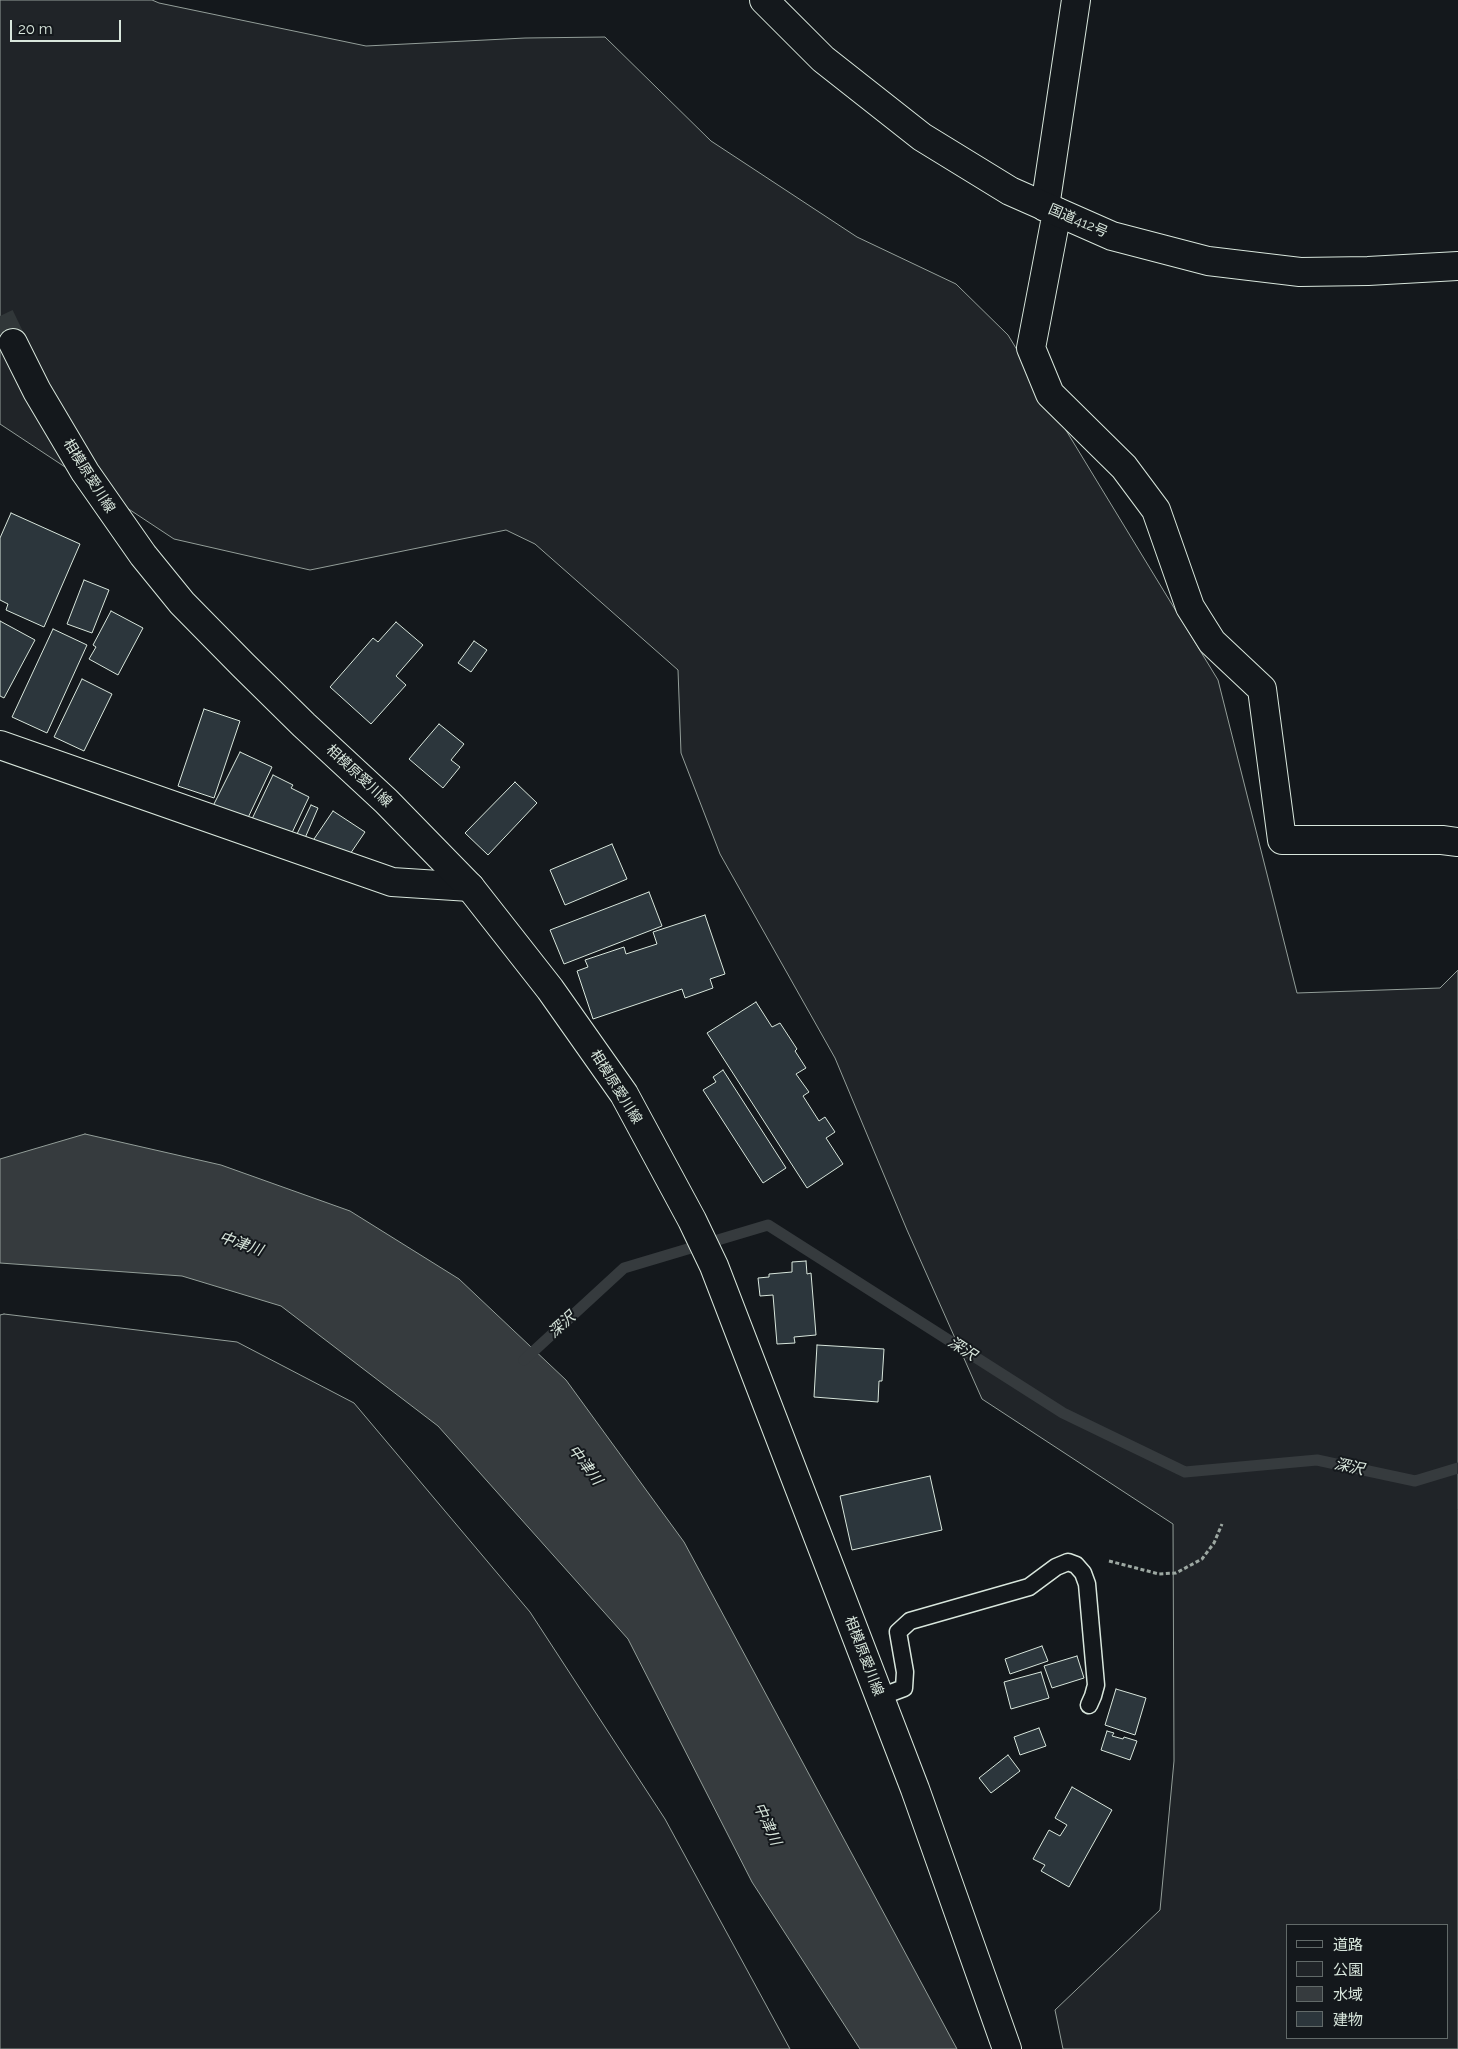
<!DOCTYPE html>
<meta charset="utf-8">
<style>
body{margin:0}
#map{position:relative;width:1458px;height:2049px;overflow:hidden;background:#14181c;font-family:Raleway,"Noto Sans JP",sans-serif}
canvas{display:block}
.legend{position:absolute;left:1286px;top:1924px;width:162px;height:115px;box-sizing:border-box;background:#14181c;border:1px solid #626a69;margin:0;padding:6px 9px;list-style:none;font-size:15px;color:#d8e6dc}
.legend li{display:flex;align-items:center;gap:10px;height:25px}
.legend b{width:25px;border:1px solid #626a69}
.scale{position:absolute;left:10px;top:20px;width:111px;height:22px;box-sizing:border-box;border:2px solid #d8e6dc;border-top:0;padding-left:6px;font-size:15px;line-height:18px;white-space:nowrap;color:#d8e6dc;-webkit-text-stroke:4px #14181c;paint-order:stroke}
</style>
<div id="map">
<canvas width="1458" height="2049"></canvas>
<ul class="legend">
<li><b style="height:6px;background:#14181c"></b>道路</li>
<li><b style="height:14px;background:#202428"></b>公園</li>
<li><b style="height:14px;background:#363b3e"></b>水域</li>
<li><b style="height:14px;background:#2c363c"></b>建物</li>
</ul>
<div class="scale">20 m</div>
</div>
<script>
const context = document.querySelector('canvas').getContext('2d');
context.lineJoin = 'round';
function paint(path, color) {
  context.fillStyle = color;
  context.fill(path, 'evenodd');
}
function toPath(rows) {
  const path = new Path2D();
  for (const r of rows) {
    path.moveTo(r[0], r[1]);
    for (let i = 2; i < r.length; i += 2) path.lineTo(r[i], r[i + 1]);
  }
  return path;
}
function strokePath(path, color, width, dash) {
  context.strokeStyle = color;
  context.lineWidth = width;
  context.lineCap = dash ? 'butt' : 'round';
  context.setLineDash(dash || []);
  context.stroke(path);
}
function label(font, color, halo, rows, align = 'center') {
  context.font = font + ' Raleway,"Noto Sans JP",sans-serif';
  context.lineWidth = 4;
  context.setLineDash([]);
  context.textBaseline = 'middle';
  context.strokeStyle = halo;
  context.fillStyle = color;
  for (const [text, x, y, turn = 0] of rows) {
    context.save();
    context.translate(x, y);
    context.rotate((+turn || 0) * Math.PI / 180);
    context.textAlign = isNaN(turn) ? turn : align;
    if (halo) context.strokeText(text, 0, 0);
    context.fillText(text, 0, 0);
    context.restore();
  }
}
const green = toPath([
 [0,0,152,0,159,3,366,46,525,38,605,37,711,141,857,237,956,284,1008,335,1218,680,1297,993,1440,988,1458,970,1458,2049,1063,2049,1055,2010,1160,1910,1174,1761,1173,1524,982,1399,907,1230,835,1058,720,854,681,753,678,670,535,544,506,530,310,570,174,539,0,424,0,0],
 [1287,1925,1447,1925,1447,2038,1287,2038,1287,1925],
 [4,1314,237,1342,354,1403,530,1612,665,1819,790,2049,0,2049,0,1315,4,1314]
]);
paint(green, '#202428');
strokePath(green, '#939e99', 1);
const water = toPath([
 [85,1134,221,1165,350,1211,459,1279,566,1380,684,1542,957,2049,860,2049,752,1882,628,1639,438,1426,281,1306,182,1276,0,1263,0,1159,85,1134]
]);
paint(water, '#363b3e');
strokePath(water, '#939e99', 1);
strokePath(toPath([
 [524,1360,624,1268,768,1225,1063,1413,1185,1472,1317,1460,1415,1481,1458,1468]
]), '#363b3e', 11);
const building = toPath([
 [11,513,80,544,44,627,6,610,8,604,0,600,0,538,11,513],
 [84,580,109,590,92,633,67,624,84,580],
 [111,611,143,628,118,675,89,659,96,647,93,645,111,611],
 [0,621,35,640,4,698,0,696,0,621],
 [396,622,423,645,396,676,406,685,371,724,330,687,373,638,378,642,396,622],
 [53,629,87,645,47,733,12,717,53,629],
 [474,641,487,650,471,672,458,663,474,641],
 [82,679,112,694,84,751,54,737,82,679],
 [204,709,240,721,214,798,178,786,204,709],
 [439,724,464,744,451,760,460,767,443,788,409,759,439,724],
 [240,752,272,767,246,822,213,806,240,752],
 [273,775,293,785,291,788,309,797,290,837,252,819,273,775],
 [515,782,537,803,488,855,465,833,515,782],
 [311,805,318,808,305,838,297,834,311,805],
 [333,811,365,832,344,863,312,842,333,811],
 [612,844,627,879,565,905,550,870,612,844],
 [649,892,662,926,564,964,550,930,649,892],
 [705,915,725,974,710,979,713,988,685,998,682,989,593,1019,577,971,588,967,585,960,624,947,626,954,657,944,653,932,705,915],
 [756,1002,772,1027,780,1023,797,1049,795,1051,806,1068,796,1074,809,1092,803,1096,819,1121,825,1117,835,1132,826,1138,843,1164,807,1188,707,1033,756,1002],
 [723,1070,786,1168,763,1183,703,1090,716,1082,713,1077,723,1070],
 [806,1261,807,1274,811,1273,816,1335,794,1337,795,1343,777,1344,773,1295,760,1296,758,1278,769,1277,769,1274,792,1272,792,1262,806,1261],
 [817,1345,884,1349,882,1381,879,1381,878,1402,814,1397,817,1345],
 [930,1476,942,1530,852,1550,840,1496,930,1476],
 [1042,1646,1048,1661,1010,1674,1005,1659,1042,1646],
 [1077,1656,1084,1678,1052,1688,1044,1666,1077,1656],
 [1041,1672,1049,1698,1011,1709,1004,1682,1041,1672],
 [1116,1689,1146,1698,1135,1735,1105,1725,1116,1689],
 [1039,1728,1046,1746,1020,1755,1014,1737,1039,1728],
 [1107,1731,1114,1733,1112,1736,1123,1739,1124,1737,1137,1741,1130,1760,1101,1750,1107,1731],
 [1008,1755,1020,1771,991,1793,979,1778,1008,1755],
 [1072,1787,1112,1810,1069,1887,1041,1871,1045,1865,1033,1859,1049,1830,1060,1836,1067,1825,1055,1818,1072,1787]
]);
paint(building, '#2c363c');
strokePath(building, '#d8e6dc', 1);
strokePath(toPath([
 [0,316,13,343]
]), '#313739', 28, [28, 14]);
const service = toPath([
 [880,1697,904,1688,905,1672,898,1632,910,1621,1029,1587,1056,1567,1068,1562,1076,1565,1083,1573,1087,1584,1096,1685,1093,1696,1089,1705]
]);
const minor = toPath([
 [1045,207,1076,0],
 [1057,212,1031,348,1050,394,1124,467,1156,510,1190,607,1212,642,1262,689,1282,840,1442,840,1458,842],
 [0,745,392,882,470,887]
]);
const primary = toPath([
 [13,343,37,391,85,472,143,555,182,603,243,665,304,725,386,801,470,887,550,989,624,1094,692,1220,714,1266,915,1789,1007,2049]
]);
const trunk = toPath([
 [764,0,823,59,922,137,1010,191,1112,236,1208,261,1300,272,1368,271,1458,266]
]);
strokePath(service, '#d8e6dc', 19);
strokePath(minor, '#d8e6dc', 30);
strokePath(primary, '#d8e6dc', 30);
strokePath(trunk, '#d8e6dc', 30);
strokePath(toPath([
 [1109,1561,1159,1574,1176,1573,1202,1559,1214,1543,1222,1524]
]), '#9da8a2', 3, [4, 2.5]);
strokePath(service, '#14181c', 16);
strokePath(minor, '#14181c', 28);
strokePath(primary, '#14181c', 28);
strokePath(trunk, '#14181c', 28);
label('14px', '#d8e6dc', '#14181c', [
 ["国道412号",1078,221,23],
 ["相模原愛川線",89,476,58],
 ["相模原愛川線",359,776,43],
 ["相模原愛川線",616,1087,58],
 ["相模原愛川線",864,1656,69]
]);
label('italic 15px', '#d8e6dc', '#14181c', [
 ["中津川",241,1244,19],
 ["深沢",562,1325,-42],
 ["深沢",962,1349,33],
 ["中津川",585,1465,53],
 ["深沢",1349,1467,12],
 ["中津川",767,1824,65]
]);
</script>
